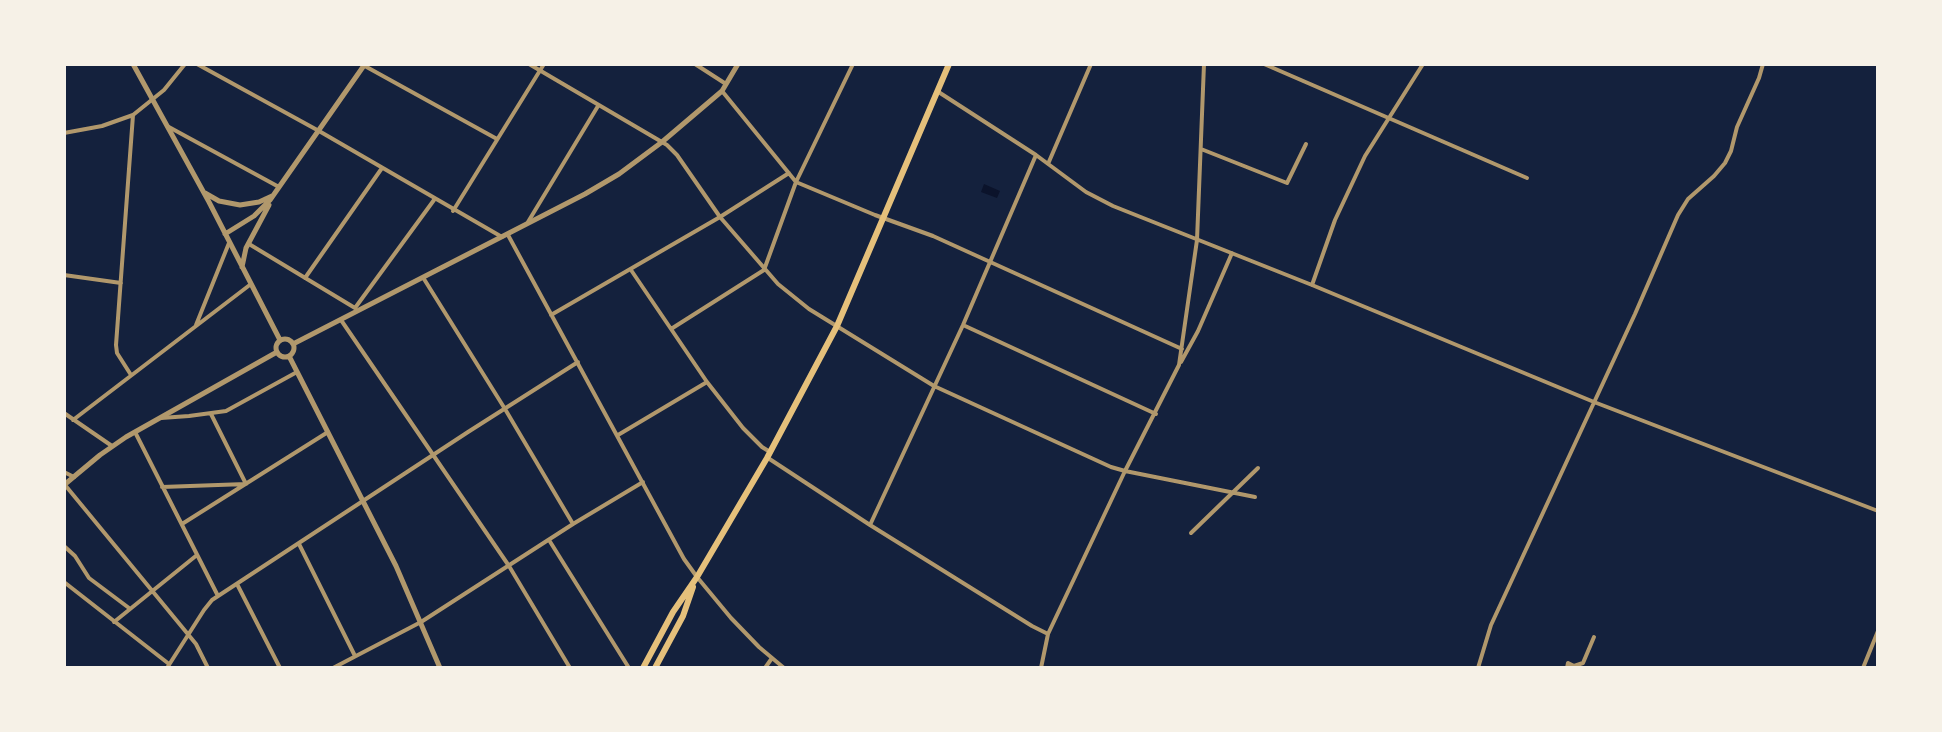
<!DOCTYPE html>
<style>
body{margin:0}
#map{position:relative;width:1942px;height:732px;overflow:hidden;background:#14213d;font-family:"PT Sans Narrow",sans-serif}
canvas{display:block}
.frame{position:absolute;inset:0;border:66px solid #f6f1e7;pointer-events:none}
</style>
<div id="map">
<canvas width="1942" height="732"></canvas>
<div class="frame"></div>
</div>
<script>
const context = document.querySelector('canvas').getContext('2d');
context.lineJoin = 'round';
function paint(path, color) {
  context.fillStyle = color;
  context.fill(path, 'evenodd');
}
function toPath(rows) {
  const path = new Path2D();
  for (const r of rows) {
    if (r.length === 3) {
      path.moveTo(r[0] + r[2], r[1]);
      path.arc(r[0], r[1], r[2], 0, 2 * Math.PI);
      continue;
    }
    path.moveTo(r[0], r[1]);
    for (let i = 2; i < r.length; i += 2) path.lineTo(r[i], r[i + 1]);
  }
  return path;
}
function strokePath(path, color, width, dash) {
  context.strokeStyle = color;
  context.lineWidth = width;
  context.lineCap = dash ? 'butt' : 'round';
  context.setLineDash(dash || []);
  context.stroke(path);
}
paint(toPath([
 [984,184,1000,191,997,198,981,192]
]), '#0b132b');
strokePath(toPath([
 [197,64,319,131,502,237],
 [529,64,667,145,677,155,720,217,778,284,809,309,934,386,1111,467,1125,471,1255,497],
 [695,64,726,84],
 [1264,64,1527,178],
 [363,65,497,139],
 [722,91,796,182,875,215,933,236,1182,349],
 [937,91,1036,155,1086,192,1113,206,1312,285,1594,402,1878,511],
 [167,126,279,187],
 [64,133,102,126,133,115,164,90,185,64],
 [1201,149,1287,183,1306,144],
 [1048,164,1091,64],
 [453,211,544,64],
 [528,222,598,106],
 [508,235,684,559,697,577,731,618,759,647,784,668],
 [249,244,355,308],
 [631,270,707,382,743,428,762,447,770,452],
 [64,275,121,283],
 [305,278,382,168],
 [424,279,505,409,573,524],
 [1312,285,1335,220,1365,156,1423,64],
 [355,308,434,200],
 [551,315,720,217,789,173],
 [341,320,509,566,570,668],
 [196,325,229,243],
 [963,325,1156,414],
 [671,329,764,270,796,182,853,64],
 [1181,362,1198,331,1232,253],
 [131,375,117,353,116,345,133,115],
 [64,413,112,446],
 [161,418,189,416,226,411,297,372],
 [73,420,251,284],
 [135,432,218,596],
 [618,435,707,382],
 [768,458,870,525,1032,626,1048,634],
 [64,472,74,477],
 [65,485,196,644,208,668],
 [162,487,246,484,211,414],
 [182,524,328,432],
 [870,525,963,325,1036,155],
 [1191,533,1258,468],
 [549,540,629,668],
 [299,544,355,656],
 [64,546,75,556,89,578,129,608],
 [64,582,169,664],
 [237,584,280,668],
 [114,622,197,555],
 [167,668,204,610,212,600,468,432,578,362],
 [333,668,421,622,573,524,643,482],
 [765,668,772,658],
 [1041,668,1048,634,1125,471,1179,365,1197,240,1204,64],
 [1478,668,1491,625,1635,314,1678,215,1688,199,1714,176,1725,163,1731,151,1737,127,1759,78,1763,64],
 [1567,668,1568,663,1574,666,1583,663,1594,637],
 [1863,668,1878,631]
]), '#b1986c', 4);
strokePath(toPath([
 [133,64,209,202,280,340],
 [205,193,219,201,240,205,259,202,272,196],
 [225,234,254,216,270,200,365,64],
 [242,267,246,248,269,205],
 [285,348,9],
 [293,344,585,194,619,174,662,142,722,91,738,64],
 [289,356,396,566,440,668],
 [64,485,100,455,126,437,277,352]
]), '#b1986c', 5);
strokePath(toPath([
 [643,668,673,612,697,577,767,458,837,326,949,64],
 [655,668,683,616,693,587]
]), '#e5c07b', 6);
</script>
